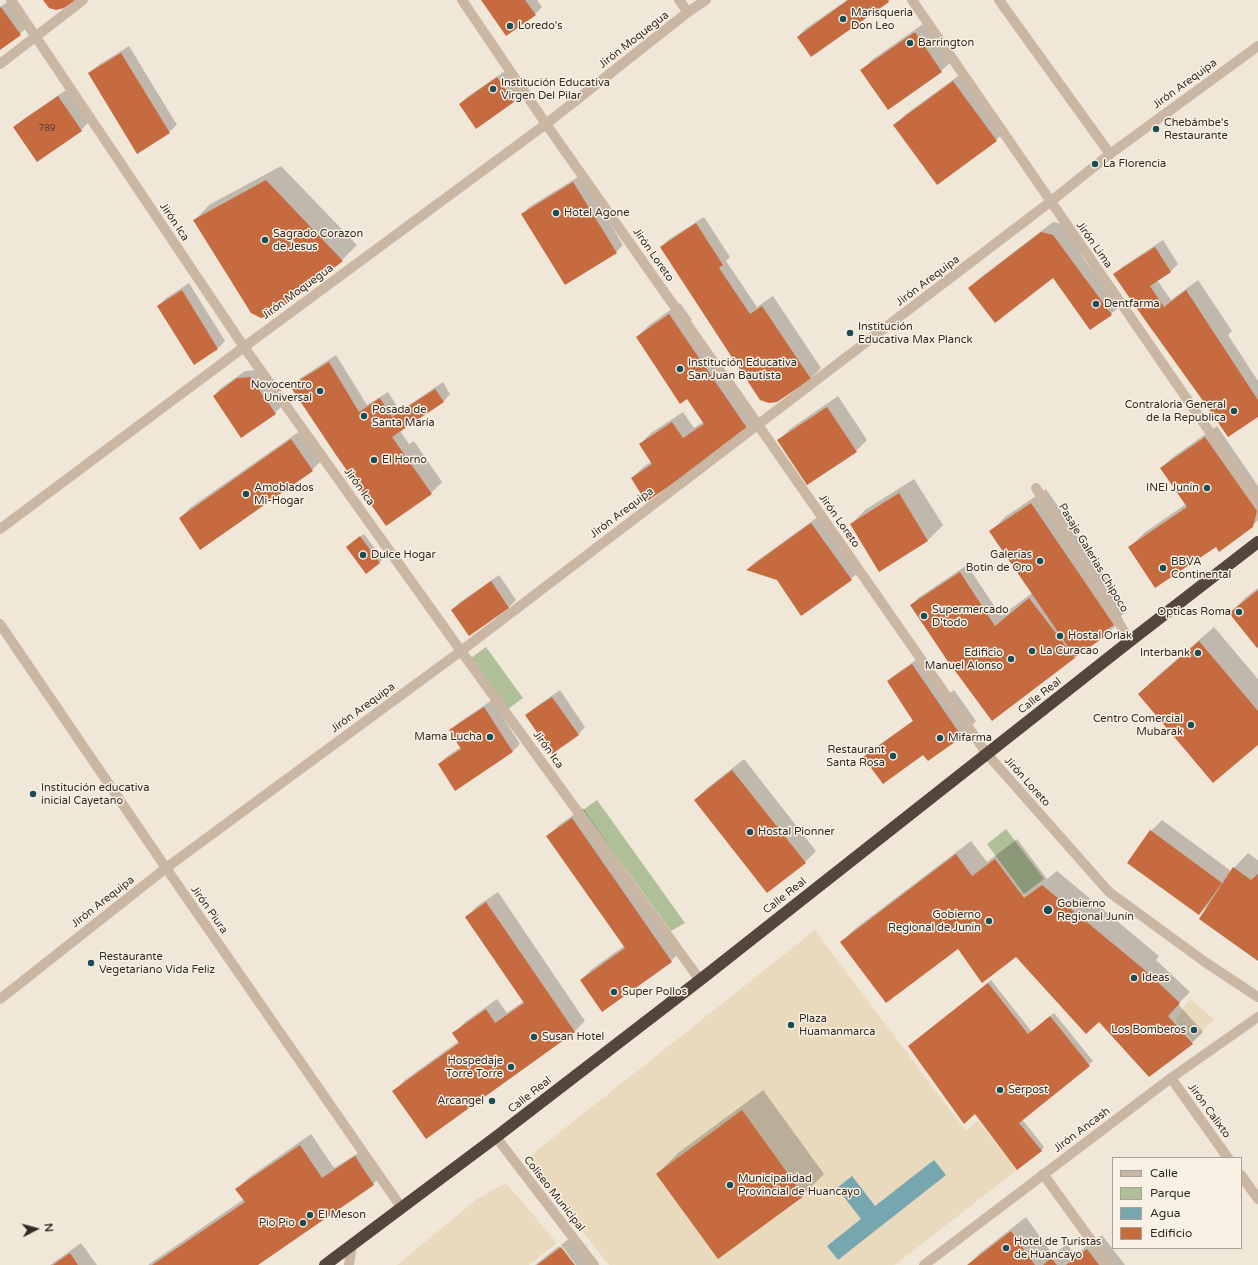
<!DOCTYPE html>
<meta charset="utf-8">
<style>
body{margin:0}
#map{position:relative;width:1258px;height:1265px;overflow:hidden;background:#f1e7d8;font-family:"Varela Round",sans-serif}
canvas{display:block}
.legend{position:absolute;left:1112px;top:1157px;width:130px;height:92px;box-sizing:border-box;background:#f9f1e4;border:1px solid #aaa298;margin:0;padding:5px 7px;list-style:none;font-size:12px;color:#342b26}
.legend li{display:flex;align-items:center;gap:8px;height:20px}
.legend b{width:20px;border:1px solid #aaa298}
.north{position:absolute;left:16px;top:1209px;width:40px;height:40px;-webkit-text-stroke:3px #f9f1e4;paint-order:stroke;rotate:84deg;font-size:11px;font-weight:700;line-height:16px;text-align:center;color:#342b26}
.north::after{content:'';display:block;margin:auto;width:14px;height:18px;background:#342b26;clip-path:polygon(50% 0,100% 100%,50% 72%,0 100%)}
</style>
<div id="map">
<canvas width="1258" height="1265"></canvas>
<ul class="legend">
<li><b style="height:5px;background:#c9b7a4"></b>Calle</li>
<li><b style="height:11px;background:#afc098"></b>Parque</li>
<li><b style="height:11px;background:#77a7ae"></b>Agua</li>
<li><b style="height:11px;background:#c66b40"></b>Edificio</li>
</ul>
<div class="north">N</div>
</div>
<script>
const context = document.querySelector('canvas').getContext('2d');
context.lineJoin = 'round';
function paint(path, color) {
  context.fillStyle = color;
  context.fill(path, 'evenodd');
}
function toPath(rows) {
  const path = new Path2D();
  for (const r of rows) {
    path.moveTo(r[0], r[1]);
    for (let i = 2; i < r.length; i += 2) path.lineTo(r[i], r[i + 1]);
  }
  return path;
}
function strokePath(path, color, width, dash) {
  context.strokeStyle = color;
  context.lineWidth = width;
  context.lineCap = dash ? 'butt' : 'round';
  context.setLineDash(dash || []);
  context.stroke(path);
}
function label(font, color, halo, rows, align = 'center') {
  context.font = font + ' "Varela Round",sans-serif';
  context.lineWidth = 3;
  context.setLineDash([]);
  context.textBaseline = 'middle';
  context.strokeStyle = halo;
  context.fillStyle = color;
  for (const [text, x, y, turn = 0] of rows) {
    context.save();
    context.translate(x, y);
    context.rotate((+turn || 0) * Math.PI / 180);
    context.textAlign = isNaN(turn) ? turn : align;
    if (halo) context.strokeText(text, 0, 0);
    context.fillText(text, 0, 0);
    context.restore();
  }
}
paint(toPath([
 [486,647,523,698,508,709,471,658],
 [597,800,685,923,671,931,583,810],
 [1006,829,1044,879,1024,894,987,844]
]), '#afc098');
paint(toPath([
 [815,930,966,1131,978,1121,1017,1170,895,1265,609,1265,526,1159],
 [1190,999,1214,1019,1193,1041,1175,1020],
 [506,1183,557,1243,529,1265,397,1265,477,1199]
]), '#e9dabe');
paint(toPath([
 [934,1160,946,1175,838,1260,827,1246,861,1219,837,1188,852,1176,875,1206]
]), '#77a7ae');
paint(toPath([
 [482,0,537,0,542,7,535,14],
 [847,0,890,0,811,56,798,37,805,29],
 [9,1,27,27,20,34,0,49,0,7],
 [926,22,953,60,941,71,888,108,862,70,873,59],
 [129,46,177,125,169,132,89,73,97,66],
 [505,71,521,94,514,102,460,104,467,97],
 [965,71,1007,129,996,140,937,184,895,125,906,114],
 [66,90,88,123,81,130,14,127,22,120],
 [281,166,357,245,342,260,271,314,195,220,209,205],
 [581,175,623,245,616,252,522,215,529,207],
 [704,217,730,257,726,261,757,307,773,296,821,368,810,379,661,247,668,240],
 [1053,222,1064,224,1084,251,1081,255,1119,307,1111,314,1090,329,1058,275,969,288,981,277],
 [1163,240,1178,264,1171,271,1157,280,1171,300,1198,280,1232,331,1228,335,1258,381,1258,415,1115,274,1122,267],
 [189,283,225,341,218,348,194,363,158,306,165,299],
 [680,303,692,320,688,324,722,373,726,370,760,419,748,430,632,478,643,467,651,462,640,444,651,433,683,412,694,428,703,422,687,398,637,337,648,326],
 [336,355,367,405,388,392,400,411,443,382,450,394,443,402,400,431,409,444,414,441,442,482,431,493,291,386,299,379],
 [258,370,282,406,275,413,214,396,221,388,245,371],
 [838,396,867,440,856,451,779,440,790,429],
 [1217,426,1258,486,1258,520,1252,526,1130,547,1144,533,1186,504,1161,468,1173,457],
 [303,429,323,459,312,470,180,518,191,507],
 [914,479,943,525,928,540,880,570,851,524,865,510],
 [1046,489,1128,609,1121,616,1123,619,1108,633,1074,656,992,720,911,606,918,598,967,565,1001,616,1032,593,990,532,1005,517],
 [819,516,863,568,851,579,802,614,777,579,748,569,754,563],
 [364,534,383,559,379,563,351,543],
 [499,575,516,600,509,607,469,635,452,610,460,602],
 [1258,588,1258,646,1230,613,1245,598],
 [1214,627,1258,679,1258,744,1139,694,1154,679],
 [920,657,945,696,954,690,976,721,962,736,928,760,923,753,865,758,872,750,914,720,888,681,896,674],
 [560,690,585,727,578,735,527,715,534,708],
 [492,700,520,744,513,751,455,789,439,764,446,757,461,747,450,730,458,723],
 [744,759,816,851,805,862,695,800,706,789],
 [583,808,682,950,671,961,581,980,592,969,624,946,548,836,559,825],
 [1162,820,1231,871,1248,853,1258,860,1258,960,1209,904,1199,914,1151,831],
 [1017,839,1047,879,1057,871,1159,956,1156,960,1190,992,1178,1004,1203,1032,1192,1043,1099,1020,1018,957,958,948,841,942,856,928,971,841,987,862],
 [498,892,585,1021,574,1032,394,1091,405,1080,459,1041,454,1033,465,1022,497,999,507,1013,524,1001,466,917,477,906],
 [991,980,1032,1032,1054,1013,1093,1061,1022,1119,1044,1147,1041,1151,975,1112,909,1046],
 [763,1090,824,1174,803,1195,657,1174,678,1153],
 [311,1134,334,1168,363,1150,380,1177,373,1184,255,1265,148,1265,244,1199,237,1189,248,1178],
 [1026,1217,1053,1255,1067,1244,1075,1255,1102,1235,1125,1265,968,1265,980,1253],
 [572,1236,594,1265,576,1265,561,1245],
 [81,1243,97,1265,50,1265],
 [559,1246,573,1265,535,1265]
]), '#0003');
paint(toPath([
 [43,0,76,0,64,8,56,10,49,8],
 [481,0,525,0,536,15,506,36],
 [848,0,888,0,889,2,811,57,797,37],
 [1,7,21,35,0,50,0,8],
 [915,32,942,72,888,110,860,70],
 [121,53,170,133,137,154,88,73],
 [497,77,514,102,476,129,459,104],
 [953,81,997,141,937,185,893,125],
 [58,96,82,131,37,162,13,127],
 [266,180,343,261,272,315,261,318,251,313,193,220],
 [573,182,617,253,565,285,521,214],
 [696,223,723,265,719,268,750,314,762,306,811,379,777,402,769,403,760,400,718,336,660,247],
 [1041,232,1053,235,1112,315,1090,330,1053,278,995,323,968,288],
 [1155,247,1171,272,1150,286,1164,307,1186,290,1258,400,1258,417,1228,437,1206,405,1145,320,1113,274],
 [182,290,218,349,194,365,157,306],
 [669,314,749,431,646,502,631,478,652,464,639,444,672,422,683,438,704,424,687,399,680,404,636,337],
 [329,362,359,412,380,398,392,417,435,389,444,402,392,437,432,494,386,526,336,455,290,386],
 [250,377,276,414,241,438,213,396,237,378],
 [827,407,857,452,807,485,777,440],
 [1205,437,1257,511,1253,527,1219,552,1216,547,1155,588,1128,547,1187,507,1160,468],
 [291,439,313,471,200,550,179,518],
 [899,493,928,541,879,572,850,524],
 [1031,503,1114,625,1106,630,1109,634,1075,657,989,531],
 [811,523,852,580,801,616,777,580,746,570],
 [360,536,380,563,366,574,346,547],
 [960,572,995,626,1029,598,1075,658,992,721,947,660,910,605],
 [491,581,509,608,469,636,451,610],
 [1258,590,1258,647,1257,648,1229,613],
 [1199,641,1258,711,1258,745,1213,783,1138,694],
 [912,664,962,737,928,761,923,755,883,784,863,757,913,721,887,681],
 [552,697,579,735,552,754,525,715],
 [484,707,513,752,455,791,438,764,461,749,449,730],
 [732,770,806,863,767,893,694,800],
 [572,818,672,962,602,1012,580,980,625,948,546,836],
 [1150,830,1222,883,1199,915,1127,863],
 [956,854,972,876,995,859,1024,898,1042,885,1146,971,1180,1003,1168,1016,1193,1044,1149,1077,1099,1022,1086,1034,1016,957,982,983,958,949,886,1003,840,942],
 [1233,867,1251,880,1258,874,1258,961,1199,919],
 [486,902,575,1032,426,1139,392,1091,459,1043,452,1033,486,1009,495,1023,524,1003,465,917],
 [988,983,1028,1034,1050,1016,1090,1066,1019,1123,1042,1151,1017,1170,975,1114,964,1124,908,1046],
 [742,1110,804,1196,718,1259,656,1174],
 [300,1145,322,1178,355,1156,374,1185,258,1265,152,1265,245,1202,235,1189],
 [1011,1231,1035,1265,967,1265],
 [561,1247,575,1265,537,1265],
 [1087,1249,1099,1265,1066,1265],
 [70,1253,78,1265,53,1265],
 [1051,1258,1057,1265,1043,1265]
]), '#c66b40');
strokePath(toPath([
 [679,0,688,12],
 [999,0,1110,154],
 [1036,488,1130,641]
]), '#c9b7a4', 10);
strokePath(toPath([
 [11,0,244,347,461,651,700,980],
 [462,0,546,124,758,425,987,754,1109,892,1205,962,1258,997],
 [912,0,1258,502],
 [0,64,83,0],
 [0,529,244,347,546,124,688,12,706,0],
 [0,624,166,868,401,1207],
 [0,999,166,868,461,651,1050,202,1110,154,1258,46],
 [1171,1078,1228,1158],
 [496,1137,594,1265],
 [1043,1174,1109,1265],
 [1241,1175,1258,1199],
 [349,1265,352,1245],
 [924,1265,1171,1078,1258,1017]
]), '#c9b7a4', 10);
strokePath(toPath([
 [325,1265,496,1137,700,980,1130,641,1258,542]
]), '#55463d', 12);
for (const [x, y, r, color] of [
 [843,19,4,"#1b4d55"],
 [510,26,4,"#1b4d55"],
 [910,43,4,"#1b4d55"],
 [493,89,4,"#1b4d55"],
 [1156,129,4,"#1b4d55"],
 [1095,164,4,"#1b4d55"],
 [556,213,4,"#1b4d55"],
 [265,240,4,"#1b4d55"],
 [1096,304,4,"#1b4d55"],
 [850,333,4,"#1b4d55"],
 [680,369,4,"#1b4d55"],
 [320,391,4,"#1b4d55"],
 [1234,411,4,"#1b4d55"],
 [364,416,4,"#1b4d55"],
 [374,460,4,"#1b4d55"],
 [1207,488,4,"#1b4d55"],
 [246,494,4,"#1b4d55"],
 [363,555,4,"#1b4d55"],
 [1040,561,4,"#1b4d55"],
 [1163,568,4,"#1b4d55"],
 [1239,612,4,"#1b4d55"],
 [924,616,4,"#1b4d55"],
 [1060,636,4,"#1b4d55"],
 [1032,651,4,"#1b4d55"],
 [1198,653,4,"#1b4d55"],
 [1011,659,4,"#1b4d55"],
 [1191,725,4,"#1b4d55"],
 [490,737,4,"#1b4d55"],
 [940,738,4,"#1b4d55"],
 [893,756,4,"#1b4d55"],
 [33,794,4,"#1b4d55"],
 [750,832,4,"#1b4d55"],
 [1048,910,5,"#1b4d55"],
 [989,921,4,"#1b4d55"],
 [91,963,4,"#1b4d55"],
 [1134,978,4,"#1b4d55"],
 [614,992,4,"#1b4d55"],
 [791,1025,4,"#1b4d55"],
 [1194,1030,4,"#1b4d55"],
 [534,1037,4,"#1b4d55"],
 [511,1067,4,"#1b4d55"],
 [1000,1090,4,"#1b4d55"],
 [492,1101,4,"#1b4d55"],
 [730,1185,4,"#1b4d55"],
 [310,1215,4,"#1b4d55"],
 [303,1223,4,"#1b4d55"],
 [1006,1248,4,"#1b4d55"]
]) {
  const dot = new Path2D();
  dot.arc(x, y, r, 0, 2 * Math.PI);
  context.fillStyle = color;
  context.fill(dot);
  strokePath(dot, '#f9f1e4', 1.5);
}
label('9px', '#583b2c', null, [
 ["789",47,129]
]);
label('11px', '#342b26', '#f9f1e4', [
 ["Marisqueria",851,13],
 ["Don Leo",851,26],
 ["Loredo's",518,26],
 ["Barrington",918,43],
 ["Institución Educativa",501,83],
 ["Virgen Del Pilar",501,96],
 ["Chebámbe's",1164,123],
 ["Restaurante",1164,136],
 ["La Florencia",1103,164],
 ["Hotel Agone",564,213],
 ["Sagrado Corazon",273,234],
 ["de Jesus",273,247],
 ["Dentfarma",1104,304],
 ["Institución",858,327],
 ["Educativa Max Planck",858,340],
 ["Institución Educativa",688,363],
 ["San Juan Bautista",688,376],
 ["Novocentro",312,385,"right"],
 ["Universal",312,398,"right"],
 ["Contraloria General",1226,405,"right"],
 ["de la Republica",1226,418,"right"],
 ["Posada de",372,410],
 ["Santa María",372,423],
 ["El Horno",382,460],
 ["Amoblados",254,488],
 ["Mi-Hogar",254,501],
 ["INEI Junín",1199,488,"right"],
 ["Dulce Hogar",371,555],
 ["Galerias",1032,555,"right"],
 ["Botin de Oro",1032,568,"right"],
 ["BBVA",1171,562],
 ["Continental",1171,575],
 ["Supermercado",932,610],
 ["D'todo",932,623],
 ["Opticas Roma",1231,612,"right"],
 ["Hostal Orlak",1068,636],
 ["La Curacao",1040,651],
 ["Edificio",1003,653,"right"],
 ["Manuel Alonso",1003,666,"right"],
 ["Interbank",1190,653,"right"],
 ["Centro Comercial",1183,719,"right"],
 ["Mubarak",1183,732,"right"],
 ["Mama Lucha",482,737,"right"],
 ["Mifarma",948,738],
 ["Restaurant",885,750,"right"],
 ["Santa Rosa",885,763,"right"],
 ["Institución educativa",41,788],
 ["inicial Cayetano",41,801],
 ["Hostal Pionner",758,832],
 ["Gobierno",1057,904],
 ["Regional Junín",1057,917],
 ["Gobierno",981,915,"right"],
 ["Regional de Junín",981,928,"right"],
 ["Restaurante",99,957],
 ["Vegetariano Vida Feliz",99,970],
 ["Ideas",1142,978],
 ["Super Pollos",622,992],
 ["Plaza",799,1019],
 ["Huamanmarca",799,1032],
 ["Los Bomberos",1186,1030,"right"],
 ["Susan Hotel",542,1037],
 ["Hospedaje",503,1061,"right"],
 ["Torre Torre",503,1074,"right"],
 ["Serpost",1008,1090],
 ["Arcangel",484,1101,"right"],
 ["Municipalidad",738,1179],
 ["Provincial de Huancayo",738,1192],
 ["El Meson",318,1215],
 ["Pio Pio",295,1223,"right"],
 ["Hotel de Turistas",1014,1242],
 ["de Huancayo",1014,1255]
], 'left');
label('11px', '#342b26', '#f9f1e4', [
 ["Jirón Moquegua",634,40,-38],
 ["Jirón Arequipa",1185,84,-36],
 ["Jirón Ica",174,222,56],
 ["Jirón Lima",1094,245,55],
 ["Jirón Loreto",653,255,55],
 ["Jirón Arequipa",928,281,-37],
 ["Jirón Moquegua",298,292,-36],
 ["Jirón Ica",359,487,54],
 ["Jirón Arequipa",622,513,-37],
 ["Jirón Loreto",839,521,55],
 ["Pasaje Galerias Chipoco",1093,558,59],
 ["Calle Real",1040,696,-38],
 ["Jirón Arequipa",363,708,-36],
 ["Jirón Ica",548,750,54],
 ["Jirón Loreto",1027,782,48],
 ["Calle Real",785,896,-38],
 ["Jirón Arequipa",103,902,-38],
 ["Jirón Piura",209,910,55],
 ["Calle Real",530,1095,-38],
 ["Jirón Calixto",1209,1111,54],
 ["Jirón Ancash",1082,1130,-37],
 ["Coliseo Municipal",554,1194,52]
]);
</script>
